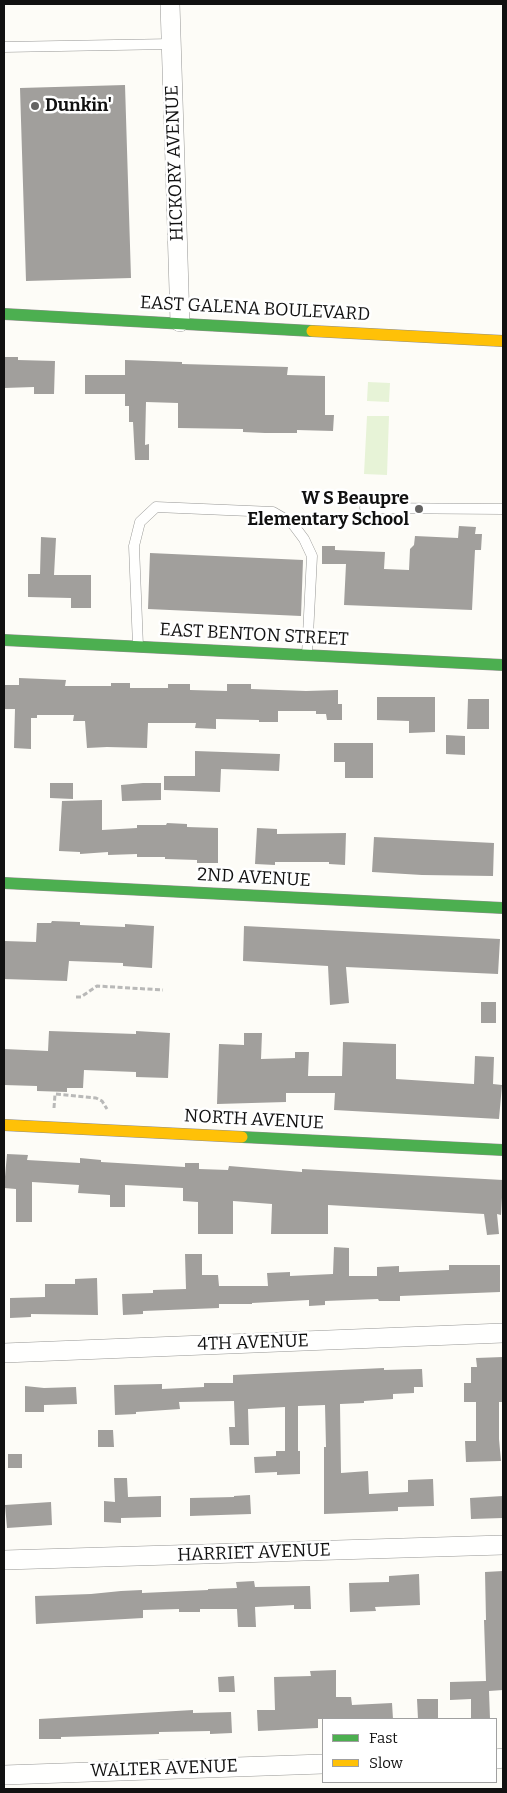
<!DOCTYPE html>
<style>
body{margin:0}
#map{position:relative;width:507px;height:1793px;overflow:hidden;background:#fdfcf7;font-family:Bitter,serif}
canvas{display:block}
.frame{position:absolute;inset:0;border:5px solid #111;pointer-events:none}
.legend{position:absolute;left:322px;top:1718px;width:175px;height:65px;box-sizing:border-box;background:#fff;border:1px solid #a0a0a0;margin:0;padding:6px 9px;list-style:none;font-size:15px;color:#111}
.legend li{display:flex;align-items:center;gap:10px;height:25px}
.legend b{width:25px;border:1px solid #a0a0a0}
</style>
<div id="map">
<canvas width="507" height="1793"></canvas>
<div class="frame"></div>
<ul class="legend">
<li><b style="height:6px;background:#4caf50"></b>Fast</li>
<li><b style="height:6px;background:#ffc107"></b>Slow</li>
</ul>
</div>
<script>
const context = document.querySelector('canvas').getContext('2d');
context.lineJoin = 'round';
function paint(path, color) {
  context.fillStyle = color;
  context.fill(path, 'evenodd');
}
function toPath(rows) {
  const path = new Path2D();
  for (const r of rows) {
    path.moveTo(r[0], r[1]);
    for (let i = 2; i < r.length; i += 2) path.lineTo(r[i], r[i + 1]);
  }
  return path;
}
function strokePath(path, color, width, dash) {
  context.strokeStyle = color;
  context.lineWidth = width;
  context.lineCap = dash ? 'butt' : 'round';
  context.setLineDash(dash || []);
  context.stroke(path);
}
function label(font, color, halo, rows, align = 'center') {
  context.font = font + ' Bitter,serif';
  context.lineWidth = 5;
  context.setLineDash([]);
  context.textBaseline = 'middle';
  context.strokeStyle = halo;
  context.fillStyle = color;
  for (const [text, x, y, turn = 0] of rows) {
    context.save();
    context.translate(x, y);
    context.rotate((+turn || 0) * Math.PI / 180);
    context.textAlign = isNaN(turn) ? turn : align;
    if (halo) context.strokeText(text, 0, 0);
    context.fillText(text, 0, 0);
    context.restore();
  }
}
paint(toPath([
 [368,382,390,383,389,402,367,401],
 [367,416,389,416,387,475,364,474]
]), '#e7f3d7');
paint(toPath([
 [125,85,131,278,26,281,20,88],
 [4,357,18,357,18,360,55,361,54,394,34,394,34,387,4,388],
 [125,360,182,362,182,364,288,367,287,375,325,376,325,415,334,415,333,431,297,430,297,433,265,433,243,432,243,429,178,428,178,403,146,402,145,445,149,444,149,460,135,460,133,422,129,422,129,406,125,406,125,394,85,394,85,375,125,375],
 [459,526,476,527,475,534,482,534,481,550,475,550,472,610,344,605,346,564,322,564,322,546,335,546,335,550,385,552,384,569,409,570,410,549,414,545,415,536,458,538],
 [41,537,56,538,54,575,91,575,91,608,71,608,71,598,28,597,28,574,40,574],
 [150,553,303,560,301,616,148,609],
 [19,678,66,680,65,686,111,686,111,683,130,683,130,688,168,688,168,684,190,684,190,690,227,691,227,684,251,684,251,689,306,691,338,690,338,704,342,704,342,720,327,720,326,714,316,714,316,711,278,711,278,722,259,722,259,720,216,719,216,729,195,728,196,723,148,723,147,748,107,747,87,748,85,721,73,721,74,715,37,715,37,718,31,718,31,749,14,748,15,709,4,709,4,685,19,685],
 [377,697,435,697,435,732,409,733,409,721,377,720],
 [468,699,489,699,489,729,467,729],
 [446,735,465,736,465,755,446,754],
 [334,743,373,743,373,778,345,778,345,762,334,762],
 [195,751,280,754,279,771,221,769,220,792,164,790,164,776,195,776],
 [50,783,73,783,73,799,50,798],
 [143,783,161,783,161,800,122,801,121,785],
 [102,800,102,830,137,828,137,825,166,825,167,823,187,824,187,827,218,828,218,863,197,863,197,860,165,859,165,857,137,857,137,854,108,855,108,852,80,854,80,852,59,851,62,801],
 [257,828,277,829,277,834,346,833,345,865,329,864,329,862,275,862,275,865,255,864],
 [374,837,494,843,493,876,422,875,372,872],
 [52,921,80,922,80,925,125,927,125,924,154,926,152,968,123,966,123,963,69,961,67,981,4,979,4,941,36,942,37,923,51,923],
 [244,926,500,939,498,974,346,967,349,1003,330,1005,328,966,243,961],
 [481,1002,496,1002,496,1023,481,1023],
 [49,1031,136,1034,136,1031,170,1033,168,1078,136,1077,136,1072,84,1070,83,1088,67,1088,67,1092,37,1091,37,1086,4,1085,4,1049,48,1051],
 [244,1033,262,1033,261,1059,295,1058,295,1052,309,1052,308,1076,342,1076,343,1042,396,1044,396,1079,474,1084,475,1056,494,1057,493,1084,502,1085,499,1119,334,1110,335,1093,286,1093,286,1102,217,1104,219,1044,244,1045],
 [7,1154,28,1155,27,1160,80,1163,80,1158,101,1160,101,1162,185,1167,185,1163,199,1163,199,1169,228,1170,229,1166,302,1172,302,1169,503,1180,501,1215,497,1214,499,1234,487,1235,484,1214,328,1205,328,1234,271,1234,272,1204,233,1201,233,1234,198,1234,198,1202,183,1201,183,1188,125,1185,125,1207,110,1207,110,1195,78,1193,79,1185,32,1182,32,1222,16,1222,16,1189,4,1188],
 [334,1247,349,1248,349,1276,377,1276,377,1267,399,1266,399,1272,449,1270,449,1265,500,1265,500,1292,400,1296,400,1301,379,1301,378,1299,325,1301,325,1305,309,1306,309,1300,252,1303,252,1304,219,1304,219,1308,143,1311,143,1314,123,1315,122,1294,153,1293,153,1290,186,1289,185,1254,202,1254,202,1275,218,1275,219,1286,268,1286,267,1273,290,1272,290,1276,333,1274],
 [97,1278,98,1315,31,1314,31,1317,10,1318,10,1298,45,1297,45,1284,75,1284,75,1279],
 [503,1357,502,1402,499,1402,499,1439,501,1461,466,1462,465,1441,476,1441,476,1402,464,1402,464,1383,471,1383,471,1367,477,1367,476,1358],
 [384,1368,384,1370,422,1369,423,1387,414,1387,414,1393,393,1394,393,1399,364,1401,364,1403,340,1404,341,1473,368,1471,369,1494,408,1492,408,1480,433,1479,434,1506,398,1507,398,1511,324,1514,324,1447,326,1447,325,1405,298,1406,298,1451,300,1451,300,1474,277,1475,277,1472,255,1473,254,1457,276,1456,276,1451,285,1451,285,1407,248,1409,249,1445,230,1445,229,1427,235,1427,234,1401,179,1402,180,1409,136,1412,136,1414,115,1415,114,1385,162,1384,162,1389,204,1387,204,1383,233,1383,233,1375],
 [25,1386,44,1388,76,1387,77,1404,44,1405,44,1412,25,1412],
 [98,1430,113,1430,114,1447,98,1447],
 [8,1454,22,1454,22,1468,8,1468],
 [114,1478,127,1478,128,1497,161,1496,161,1517,121,1518,121,1523,104,1522,104,1501,115,1502],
 [250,1495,251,1514,190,1516,190,1498,234,1497,234,1496],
 [503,1496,503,1518,471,1519,470,1498],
 [51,1502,52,1525,7,1528,5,1505],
 [503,1571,503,1690,489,1691,490,1719,471,1719,471,1699,450,1700,450,1682,486,1681,484,1620,486,1620,485,1572],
 [419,1574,420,1605,375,1607,376,1611,350,1612,349,1583,389,1582,389,1576],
 [254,1581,255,1587,310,1586,311,1609,294,1609,294,1605,255,1607,256,1627,238,1627,237,1609,200,1609,200,1612,179,1612,179,1609,143,1610,143,1618,36,1624,35,1596,91,1594,121,1591,142,1590,142,1593,208,1590,208,1589,237,1588,236,1582],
 [336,1670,336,1697,351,1697,352,1705,392,1703,393,1719,318,1719,318,1728,258,1731,257,1710,275,1710,274,1677,311,1676,310,1671],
 [234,1676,235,1692,219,1692,218,1677],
 [417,1699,438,1699,438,1719,418,1719],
 [193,1710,193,1713,231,1712,232,1733,210,1734,210,1731,159,1732,159,1734,61,1737,61,1739,39,1739,39,1719]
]), '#a19f9c');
const lane = toPath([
 [4,47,171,44],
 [365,508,503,509],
 [138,646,134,546,140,522,156,507,273,512,292,523,304,539,312,556,307,655]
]);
const street = toPath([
 [170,4,180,322],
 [4,1353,503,1333],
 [4,1560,503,1545],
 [496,1759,503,1758],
 [4,1775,323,1764]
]);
const fast = toPath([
 [4,314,312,331],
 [4,640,503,665],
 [4,883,503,908],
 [242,1137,503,1150]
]);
const slow = toPath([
 [312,331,503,341],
 [4,1125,242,1137]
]);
strokePath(lane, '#979795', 11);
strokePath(street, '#979795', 20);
strokePath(fast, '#8e8d8b', 12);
strokePath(slow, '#8e8d8b', 12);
strokePath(toPath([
 [76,997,81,997,97,986,163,990],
 [54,1108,55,1094,96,1098,102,1101,107,1109]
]), '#b9b9b8', 3, [5, 2.5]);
strokePath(lane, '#fffffe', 10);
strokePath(street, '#fffffe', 19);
strokePath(fast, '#4caf50', 11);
strokePath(slow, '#ffc107', 11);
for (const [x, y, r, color] of [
 [35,106,5,"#646362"],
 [419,509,5,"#646362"]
]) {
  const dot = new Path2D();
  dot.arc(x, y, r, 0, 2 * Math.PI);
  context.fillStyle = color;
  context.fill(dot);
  strokePath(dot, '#fff', 2);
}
label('bold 18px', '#111', '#fff', [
 ["Dunkin'",45,106],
 ["W S Beaupre",409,499,"right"],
 ["Elementary School",409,520,"right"]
], 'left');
label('18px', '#111', '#fff', [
 ["HICKORY AVENUE",175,163,-92],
 ["EAST GALENA BOULEVARD",255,309,3],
 ["EAST BENTON STREET",254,635,3],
 ["2ND AVENUE",254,878,3],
 ["NORTH AVENUE",254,1120,3],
 ["4TH AVENUE",253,1343,-2],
 ["HARRIET AVENUE",254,1553,-2],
 ["WALTER AVENUE",164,1769,-2]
]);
</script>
